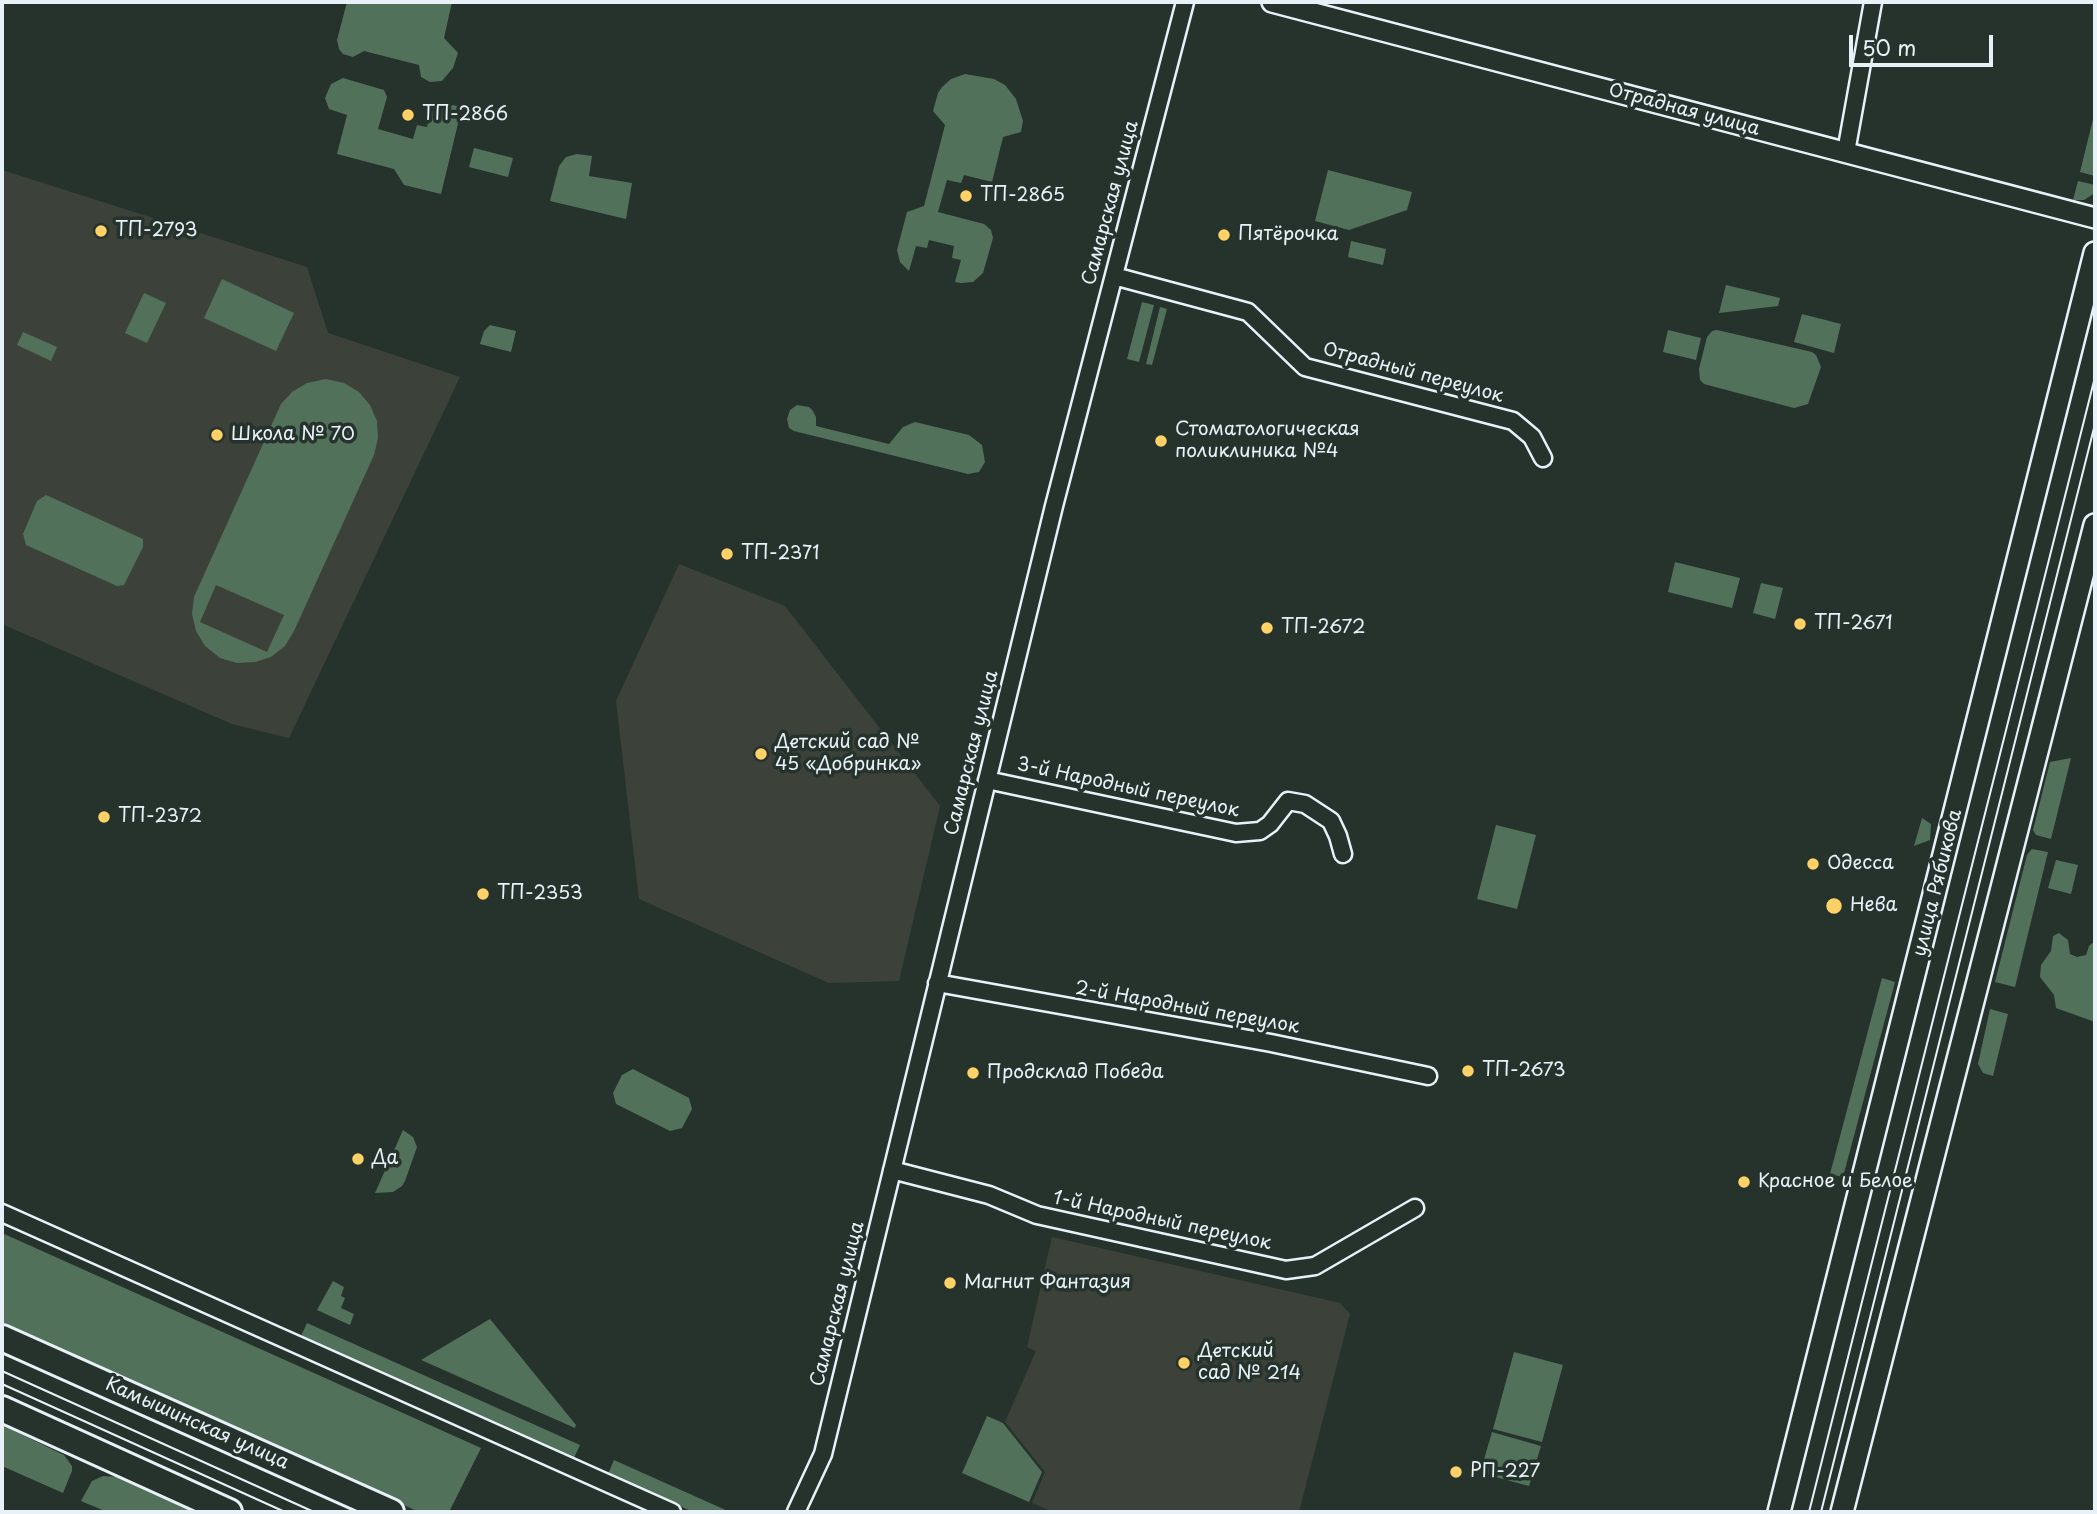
<!DOCTYPE html>
<meta charset="utf-8">
<style>
body{margin:0}
#map{position:relative;width:2097px;height:1514px;overflow:hidden;background:#26332d;font-family:"Playpen Sans",sans-serif}
canvas{display:block}
.frame{position:absolute;inset:0;border:4px solid #e8f1f8;pointer-events:none}
.scale{position:absolute;left:1849px;top:35px;width:144px;height:32px;box-sizing:border-box;border:4px solid #e8f1f8;border-top:0;padding-left:9px;font-size:21px;line-height:24px;white-space:nowrap;color:#e8f1f8;-webkit-text-stroke:5px #26332d;paint-order:stroke}
</style>
<div id="map">
<canvas width="2097" height="1514"></canvas>
<div class="frame"></div>
<div class="scale">50 m</div>
</div>
<script>
const context = document.querySelector('canvas').getContext('2d');
context.lineJoin = 'round';
function paint(path, color) {
  context.fillStyle = color;
  context.fill(path, 'evenodd');
}
function toPath(rows) {
  const path = new Path2D();
  for (const r of rows) {
    path.moveTo(r[0], r[1]);
    for (let i = 2; i < r.length; i += 2) path.lineTo(r[i], r[i + 1]);
  }
  return path;
}
function strokePath(path, color, width, dash) {
  context.strokeStyle = color;
  context.lineWidth = width;
  context.lineCap = dash ? 'butt' : 'round';
  context.setLineDash(dash || []);
  context.stroke(path);
}
function label(font, color, halo, rows, align = 'center') {
  context.font = font + ' "Playpen Sans",sans-serif';
  context.lineWidth = 7;
  context.setLineDash([]);
  context.textBaseline = 'middle';
  context.strokeStyle = halo;
  context.fillStyle = color;
  for (const [text, x, y, turn = 0] of rows) {
    context.save();
    context.translate(x, y);
    context.rotate((+turn || 0) * Math.PI / 180);
    context.textAlign = isNaN(turn) ? turn : align;
    if (halo) context.strokeText(text, 0, 0);
    context.fillText(text, 0, 0);
    context.restore();
  }
}
paint(toPath([
 [2,170,307,267,328,333,460,377,289,738,232,724,2,624],
 [679,564,785,606,940,806,899,981,829,983,639,899,616,701],
 [1052,1237,1340,1303,1350,1314,1299,1512,1053,1512,1032,1503,1045,1472,1005,1422,1036,1351,1027,1347]
]), '#3c423a');
paint(toPath([
 [347,2,452,2,444,38,458,53,453,68,442,81,430,82,421,77,419,65,364,51,353,57,343,54,339,49,337,40],
 [965,74,994,79,1005,85,1016,99,1023,121,1021,132,1003,137,992,182,964,175,961,183,947,180,938,212,984,224,991,230,993,238,983,273,973,282,961,283,955,282,961,260,952,258,954,246,929,240,927,248,916,246,909,271,900,262,897,250,907,212,924,206,945,125,933,111,938,93,942,87,951,79],
 [343,78,384,90,387,97,378,129,413,139,417,125,427,127,430,114,437,105,443,103,462,107,441,194,404,185,394,169,337,154,347,115,329,109,325,98,331,84],
 [2095,111,2095,176,2080,172],
 [474,148,513,158,508,177,469,167],
 [577,154,592,156,589,176,632,183,626,219,550,201,559,166,566,157],
 [1328,170,1412,192,1407,210,1349,230,1315,221],
 [2078,181,2095,185,2095,193,2084,200,2073,200],
 [1351,241,1386,249,1383,265,1348,257],
 [222,279,294,313,276,351,204,318],
 [1726,285,1780,298,1778,306,1719,313],
 [144,293,166,303,147,343,125,333],
 [1142,302,1154,305,1139,362,1127,359],
 [1160,307,1167,309,1152,365,1146,364],
 [1802,314,1841,324,1834,353,1794,342],
 [490,325,516,331,511,352,480,344,484,331],
 [1668,330,1701,338,1696,360,1663,352],
 [1717,330,1812,352,1816,355,1821,367,1808,404,1794,408,1704,384,1700,380,1699,369,1707,337,1712,331],
 [23,332,57,347,51,361,17,345],
 [326,379,344,383,359,392,370,405,377,421,378,438,374,455,294,631,285,646,271,657,255,662,237,663,220,658,205,646,196,631,192,614,194,597,281,404,292,392,307,383],
 [216,585,284,615,267,652,200,622],
 [797,405,809,407,813,411,816,417,816,426,889,444,903,427,915,422,969,435,982,445,985,462,979,472,968,474,794,431,789,428,787,419,790,410],
 [46,495,143,539,143,547,124,585,117,586,26,545,23,534,37,501],
 [1675,562,1740,578,1732,608,1668,592],
 [1761,583,1783,588,1775,619,1753,613],
 [2071,758,2051,839,2036,835,2033,830,2050,762],
 [1922,818,1931,824,1930,840,1914,846],
 [1496,825,1536,835,1517,909,1477,899],
 [2032,849,2048,852,2015,987,1995,982,2027,855],
 [2056,860,2078,865,2071,894,2048,888],
 [2059,933,2068,940,2070,954,2077,957,2086,955,2089,946,2095,941,2095,1022,2056,1008,2054,995,2040,977,2041,965,2051,951,2053,936],
 [1882,978,1895,982,1843,1177,1830,1174],
 [1990,1009,2008,1014,1993,1076,1983,1073,1978,1064],
 [633,1069,689,1098,692,1109,682,1128,670,1131,616,1104,613,1093,622,1075],
 [403,1130,413,1137,417,1147,405,1181,402,1186,393,1192,375,1193],
 [2,1233,481,1448,449,1512,419,1512,2,1322],
 [333,1281,344,1287,341,1296,345,1298,341,1308,354,1314,350,1325,317,1310],
 [490,1319,576,1425,575,1428,421,1360],
 [307,1323,580,1445,574,1458,301,1336],
 [1514,1352,1563,1365,1542,1442,1493,1429],
 [987,1416,1003,1423,1042,1472,1029,1502,962,1473],
 [2,1425,64,1455,72,1466,72,1471,63,1493,2,1466],
 [1492,1432,1541,1446,1529,1486,1480,1473],
 [614,1460,730,1512,693,1512,653,1494,608,1474],
 [103,1476,121,1477,196,1512,107,1512,81,1501,92,1481]
]), '#52715a');
const minor = toPath([
 [1846,152,1873,2],
 [1114,276,1248,312,1305,367,1513,421,1532,437,1543,458],
 [987,780,1236,833,1260,831,1270,824,1288,801,1305,804,1331,821,1338,836,1343,854],
 [937,983,1271,1043,1428,1076],
 [892,1170,989,1195,1037,1215,1286,1270,1315,1266,1415,1208],
 [2,1213,672,1512],
 [796,1512,823,1454,1054,506,1185,2]
]);
const tertiary = toPath([
 [1272,2,2095,218]
]);
const secondary = toPath([
 [1779,1512,2095,253],
 [1842,1512,2095,525]
]);
const primary = toPath([
 [2,1338,391,1512],
 [2,1409,229,1512]
]);
strokePath(minor, '#e8f1f8', 21);
strokePath(tertiary, '#e8f1f8', 24);
strokePath(secondary, '#e8f1f8', 26);
strokePath(primary, '#e8f1f8', 30);
strokePath(minor, '#26332d', 16);
strokePath(tertiary, '#26332d', 19);
strokePath(secondary, '#26332d', 21);
strokePath(primary, '#26332d', 24);
strokePath(toPath([
 [2,1371,314,1512],
 [2,1384,285,1512],
 [1809,1512,2095,377],
 [1821,1512,2095,424]
]), '#e8f1f8', 2);
for (const [x, y, r, color] of [
 [408,115,7,"#ffd166"],
 [966,196,7,"#ffd166"],
 [101,231,7,"#ffd166"],
 [1224,235,7,"#ffd166"],
 [217,435,7,"#ffd166"],
 [1161,441,7,"#ffd166"],
 [727,554,7,"#ffd166"],
 [1800,624,7,"#ffd166"],
 [1267,628,7,"#ffd166"],
 [761,754,7,"#ffd166"],
 [104,817,7,"#ffd166"],
 [1813,864,7,"#ffd166"],
 [483,894,7,"#ffd166"],
 [1834,906,9,"#ffd166"],
 [1468,1071,7,"#ffd166"],
 [973,1073,7,"#ffd166"],
 [358,1159,7,"#ffd166"],
 [1744,1182,7,"#ffd166"],
 [950,1283,7,"#ffd166"],
 [1184,1363,7,"#ffd166"],
 [1456,1472,7,"#ffd166"]
]) {
  const dot = new Path2D();
  dot.arc(x, y, r, 0, 2 * Math.PI);
  context.fillStyle = color;
  context.fill(dot);
  strokePath(dot, '#26332d', 2.5);
}
label('19px', '#e8f1f8', '#26332d', [
 ["Отрадная улица",1684,110,15],
 ["Самарская улица",1111,203,-75],
 ["Отрадный переулок",1413,373,15],
 ["Самарская улица",972,753,-76],
 ["3-й Народный переулок",1128,788,12],
 ["улица Рябикова",1938,883,-76],
 ["2-й Народный переулок",1187,1008,10],
 ["1-й Народный переулок",1162,1221,12],
 ["Самарская улица",838,1304,-76],
 ["Камышинская улица",197,1424,24]
]);
label('19px', '#e8f1f8', '#26332d', [
 ["ТП-2866",422,115],
 ["ТП-2865",980,196],
 ["ТП-2793",115,231],
 ["Пятёрочка",1238,235],
 ["Стоматологическая",1175,430],
 ["поликлиника №4",1175,452],
 ["Школа № 70",231,435],
 ["ТП-2371",741,554],
 ["ТП-2671",1814,624],
 ["ТП-2672",1281,628],
 ["Детский сад №",775,743],
 ["45 «Добринка»",775,765],
 ["ТП-2372",118,817],
 ["Одесса",1827,864],
 ["ТП-2353",497,894],
 ["Нева",1850,906],
 ["ТП-2673",1482,1071],
 ["Продсклад Победа",987,1073],
 ["Да",372,1159],
 ["Красное и Белое",1758,1182],
 ["Магнит Фантазия",964,1283],
 ["Детский",1198,1352],
 ["сад № 214",1198,1374],
 ["РП-227",1470,1472]
], 'left');
</script>
